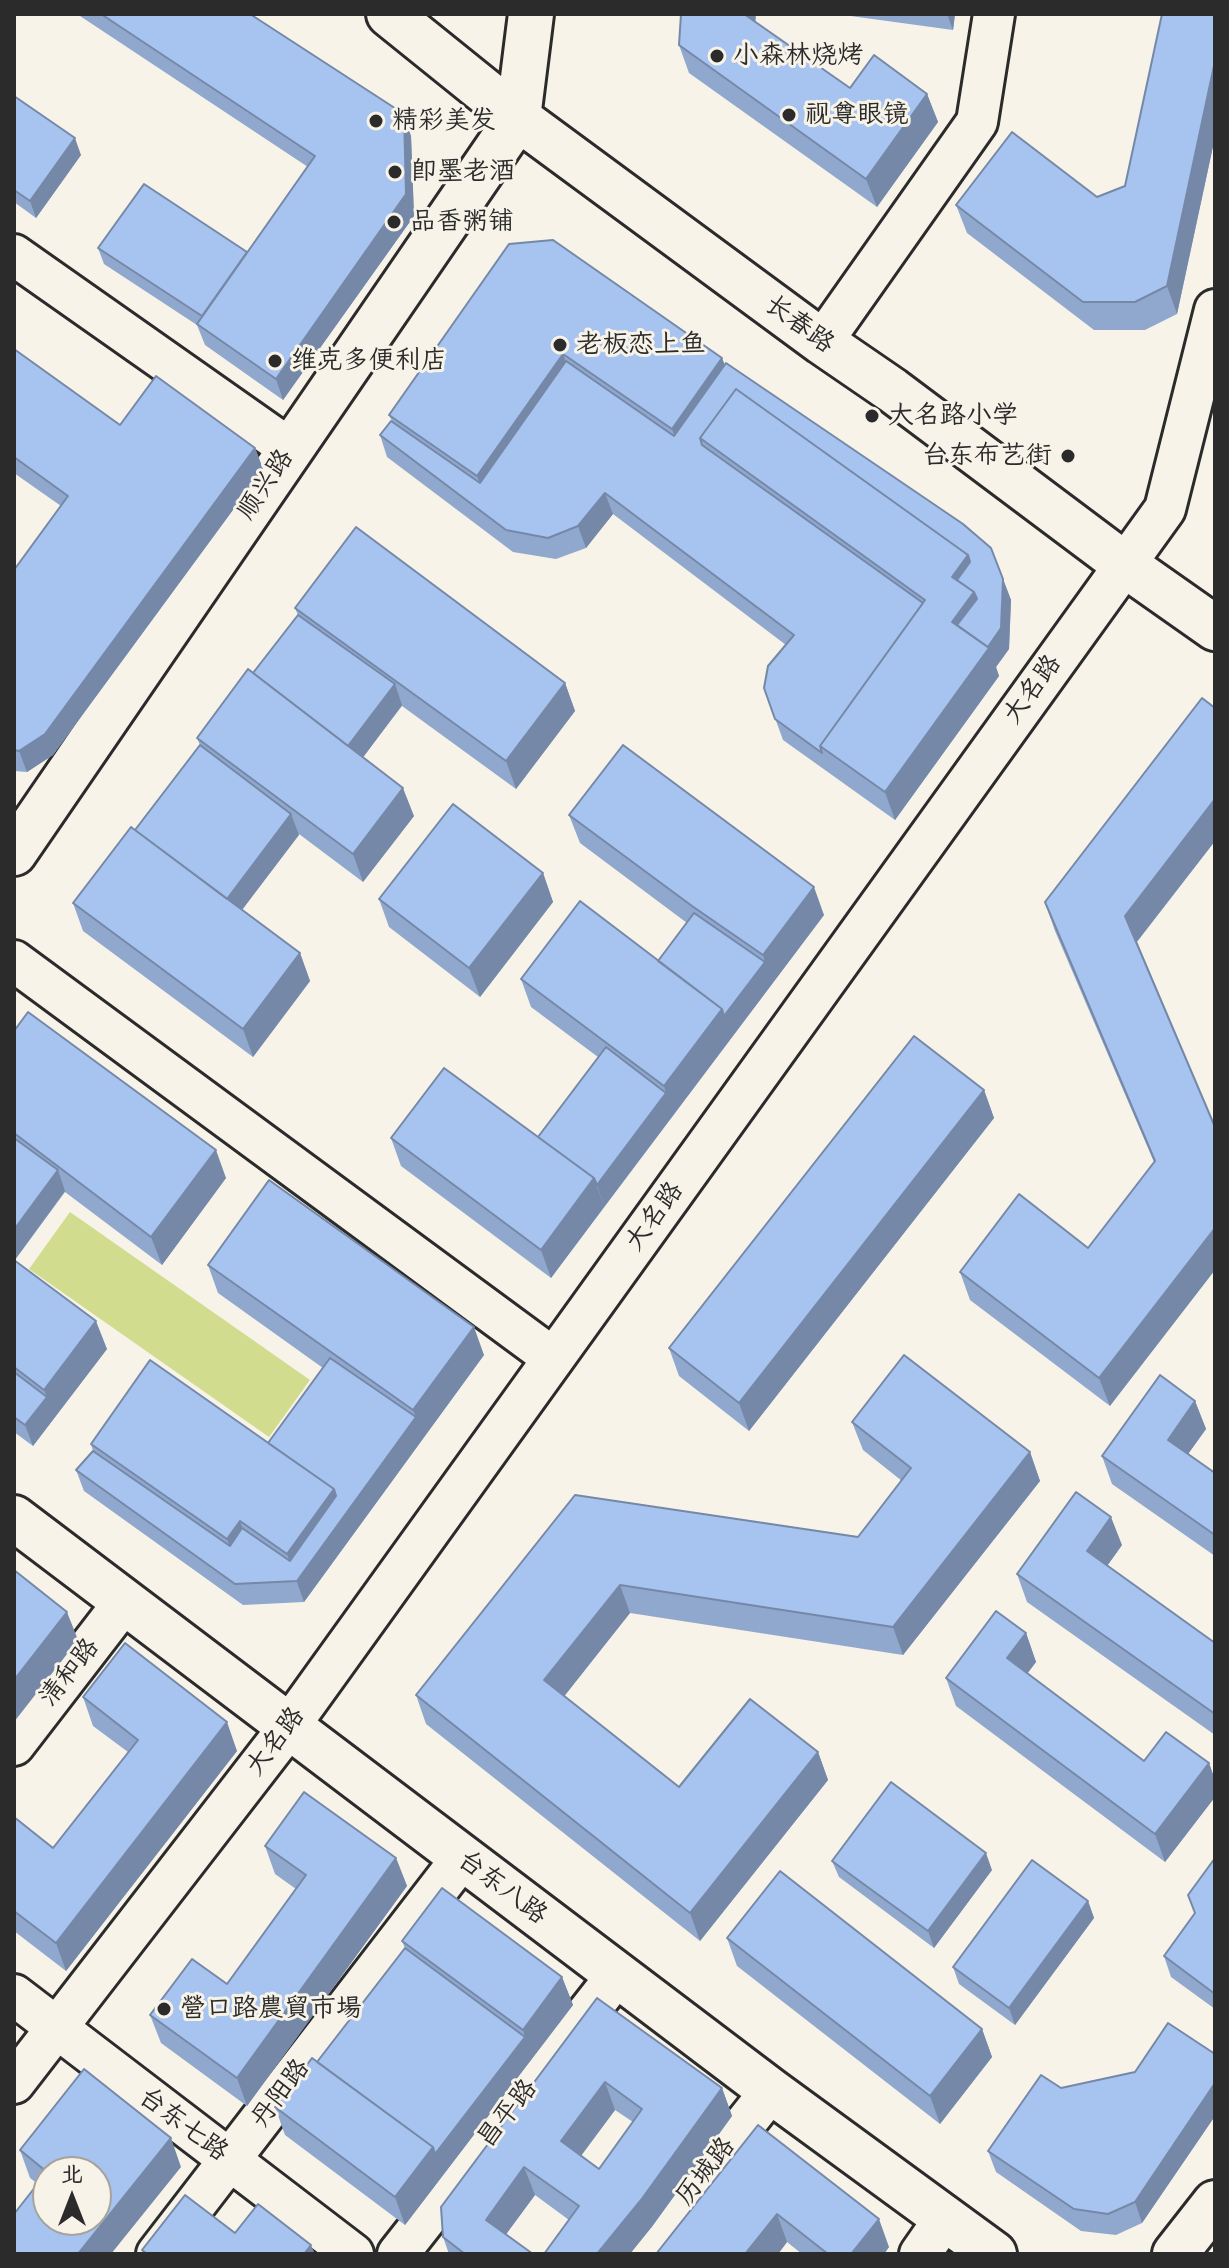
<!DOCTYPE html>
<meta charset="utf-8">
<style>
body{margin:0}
#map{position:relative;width:1229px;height:2268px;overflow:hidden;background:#f7f3e8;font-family:Pangolin,"LXGW WenKai TC",sans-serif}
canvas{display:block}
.frame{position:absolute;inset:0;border:16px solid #2b2b2b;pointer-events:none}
.north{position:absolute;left:32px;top:2156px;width:80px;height:80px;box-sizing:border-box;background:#f7f3e8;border:2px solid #a5a39c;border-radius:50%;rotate:0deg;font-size:22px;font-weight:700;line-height:32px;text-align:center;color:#2b2b2b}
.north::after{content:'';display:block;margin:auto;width:28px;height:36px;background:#2b2b2b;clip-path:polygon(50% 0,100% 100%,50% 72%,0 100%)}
</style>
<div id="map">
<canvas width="1229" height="2268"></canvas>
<div class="frame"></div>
<div class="north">北</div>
</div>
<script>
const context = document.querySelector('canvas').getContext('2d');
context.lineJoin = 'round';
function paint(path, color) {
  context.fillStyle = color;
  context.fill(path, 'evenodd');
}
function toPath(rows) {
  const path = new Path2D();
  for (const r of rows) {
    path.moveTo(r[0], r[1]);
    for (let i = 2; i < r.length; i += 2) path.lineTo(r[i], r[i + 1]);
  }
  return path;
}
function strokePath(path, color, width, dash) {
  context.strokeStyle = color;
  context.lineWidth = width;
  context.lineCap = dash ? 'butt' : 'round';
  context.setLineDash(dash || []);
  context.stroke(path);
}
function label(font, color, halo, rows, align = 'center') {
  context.font = font + ' Pangolin,"LXGW WenKai TC",sans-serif';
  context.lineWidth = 6;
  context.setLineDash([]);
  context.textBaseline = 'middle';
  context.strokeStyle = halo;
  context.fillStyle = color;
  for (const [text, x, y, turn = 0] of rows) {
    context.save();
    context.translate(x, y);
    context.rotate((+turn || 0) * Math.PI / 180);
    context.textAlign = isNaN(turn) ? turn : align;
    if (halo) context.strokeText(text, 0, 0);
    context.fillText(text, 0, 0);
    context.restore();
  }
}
paint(toPath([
 [70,1212,310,1380,269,1437,29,1269]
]), '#d1dc8f');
const street = toPath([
 [14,255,290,449],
 [822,342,977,122,994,14],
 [14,961,553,1358],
 [14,1745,125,1601],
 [14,1995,353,2254],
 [14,2083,279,1740,1165,509,1215,310],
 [157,2254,462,1858],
 [398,2254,618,1974],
 [641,2254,771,2091],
 [920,2254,945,2218]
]);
const secondary = toPath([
 [389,14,518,118,822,342,892,390,1124,564,1215,628],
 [14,853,518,118,531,14],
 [14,1518,771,2091,994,2254]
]);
const primary = toPath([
 [1175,2254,1215,2203]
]);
strokePath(street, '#2b2b2b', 46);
strokePath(secondary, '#2b2b2b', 50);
strokePath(primary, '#2b2b2b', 50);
strokePath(street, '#f7f3e8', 40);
strokePath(secondary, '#f7f3e8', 44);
strokePath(primary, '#f7f3e8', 44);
paint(toPath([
 [77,14,250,14,411,136,414,216,283,400,205,345,197,325,104,264,98,248,247,252,308,167],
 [836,14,955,14,953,30],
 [1215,14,1215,137,1177,314,1145,330,1094,330,967,233,956,205,1097,197,1125,186],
 [755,23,850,88,927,94,938,122,877,207,689,73,679,45],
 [14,96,81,155,36,218,14,202],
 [509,244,722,358,725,365,1003,579,1011,600,1009,649,996,667,999,676,895,820,783,740,764,688,786,645,613,514,586,548,556,559,513,552,387,457,380,435,392,421,389,415],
 [14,349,120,425,255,448,263,469,53,755,27,772,14,771,14,570,61,506,14,473],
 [295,608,565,683,575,711,516,789,402,706,363,757,414,816,363,882,299,834,242,910,300,953,310,981,253,1057,83,931,73,903,135,830,200,745,197,738,253,673,298,615],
 [1215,708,1215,841,1137,942,1215,1127,1110,1406,970,1300,960,1272,1088,1248,1154,1162,1055,931,1045,902],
 [569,815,824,915,551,1278,401,1166,391,1138,538,1137,598,1057,531,1007,521,979,658,961,687,923,580,843],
 [543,873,553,902,480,997,389,927,379,899],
 [14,1031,226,1178,162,1265,65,1192,15,1260,107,1349,33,1446,14,1432],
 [984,1090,994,1118,749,1431,679,1376,669,1348],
 [208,1265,484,1355,304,1602,243,1605,84,1491,76,1470,93,1451,91,1444,268,1443,323,1368,218,1293],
 [1195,1401,1206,1429,1188,1454,1215,1473,1215,1556,1112,1484,1102,1456],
 [852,1422,1030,1452,1040,1481,903,1655,630,1613,564,1696,679,1787,818,1752,828,1780,700,1941,426,1724,416,1695,575,1495,858,1537,902,1481,863,1450],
 [1122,1545,1107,1566,1215,1643,1215,1735,1027,1602,1017,1574],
 [1026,1633,1036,1662,1027,1674,1144,1761,1209,1763,1215,1780,1215,1797,1165,1862,956,1706,946,1678],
 [83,1697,237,1751,66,1971,14,1931,14,1817,53,1848,128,1752,93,1726],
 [265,1846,396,1858,407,1886,247,2106,161,2043,150,2015,227,1984,296,1889,275,1874],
 [1215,1858,1215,2009,1171,1977,1164,1956,1195,1914,1188,1895],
 [832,1861,992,1870,934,1948,839,1877],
 [1088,1901,1094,1918,1015,2025,959,1984,953,1967],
 [727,1938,982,2029,992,2057,940,2124,737,1966],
 [402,1941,562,1977,573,2005,405,2225,285,2135,275,2107,317,2062,405,1948],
 [597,1998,722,2088,732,2116,651,2228,569,2220,535,2195,506,2234,533,2254,449,2254,443,2237],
 [615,2110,633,2122,599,2169,581,2156],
 [1215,2054,1215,2116,1142,2223,1116,2235,1081,2231,996,2172,988,2151,1061,2088],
 [758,2125,889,2247,884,2254,802,2254,787,2242,778,2254,656,2254],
 [20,2150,181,2167,38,2184,30,2178]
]), '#90a8ce');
paint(toPath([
 [744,14,756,14,754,43],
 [947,14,955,14,953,30],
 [1215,61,1215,137,1177,314,1167,286],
 [927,94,938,122,877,207,866,179],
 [404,114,411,136,414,216,283,400,276,379],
 [75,138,81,155,36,218,30,201],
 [563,354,573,382,488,504,477,476],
 [722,358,732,386,682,457,672,429],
 [255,448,263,469,53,755,27,772,19,751],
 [605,493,613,514,586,548,578,526],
 [968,555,978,583,970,594,952,577],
 [1003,579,1011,600,1009,649,996,667,999,676,895,820,885,792],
 [974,592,984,620,970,640,952,622],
 [565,683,575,711,516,789,506,761],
 [395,684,402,705,353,771,345,750],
 [403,788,414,816,363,882,353,854],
 [1215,799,1215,841,1135,944,1125,916],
 [291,814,299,835,232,923,224,902],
 [543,873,553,902,480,997,469,968],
 [814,887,824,915,604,1207,597,1185,666,1093,664,1086,722,1009,765,962,763,955],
 [300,953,310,981,253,1057,243,1029],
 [984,1090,994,1118,749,1431,739,1403],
 [216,1150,226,1178,162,1265,151,1237],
 [58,1170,65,1191,14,1261,14,1222],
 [594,1178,604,1207,551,1278,541,1250],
 [1215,1228,1215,1270,1110,1406,1099,1378],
 [96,1321,107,1349,33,1446,25,1425,47,1397,44,1390],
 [474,1327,484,1355,304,1602,287,1554,334,1489,416,1417,413,1410],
 [1195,1401,1206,1429,1178,1468,1168,1440],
 [1030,1452,1040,1481,903,1655,893,1627],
 [1111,1517,1122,1545,1097,1580,1087,1551],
 [240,1521,250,1549,237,1567,227,1539],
 [620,1585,630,1613,555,1708,544,1680],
 [67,1612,78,1640,14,1722,14,1680],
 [1026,1633,1036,1662,1017,1687,1007,1658],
 [227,1722,237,1751,66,1971,56,1943],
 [818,1752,828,1780,700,1941,690,1913],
 [1209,1763,1215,1780,1215,1797,1165,1862,1155,1834],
 [986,1853,992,1870,934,1948,928,1931],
 [396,1858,407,1886,247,2106,237,2078],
 [1088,1901,1094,1918,1015,2025,1009,2008],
 [562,1977,573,2005,405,2225,395,2197,433,2147,525,2037,523,2030],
 [982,2029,992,2057,940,2124,930,2096],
 [605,2082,615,2110,571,2169,561,2141],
 [1215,2083,1215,2116,1142,2223,1135,2202],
 [722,2088,732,2116,651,2228,630,2254,597,2254],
 [171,2138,181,2167,111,2254,78,2254],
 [524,2167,535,2195,496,2248,486,2220],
 [777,2214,787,2242,778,2254,745,2254],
 [879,2219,889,2247,884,2254,851,2254],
 [311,2245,315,2254,304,2254]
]), '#7588a7');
const building = toPath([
 [101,14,250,14,404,114,406,194,276,379,197,324,315,156,101,14],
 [681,14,744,14,850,88,874,55,927,94,866,179,679,45,681,14],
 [1162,14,1215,14,1215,61,1167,286,1135,302,1083,302,956,205,1012,132,1097,197,1125,186,1162,14],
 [14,96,75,138,30,201,14,190,14,96],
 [144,184,247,252,202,316,98,248,144,184],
 [553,240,722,358,672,429,563,354,477,476,389,415,509,244,553,240],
 [14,349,120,425,156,376,255,448,45,734,19,751,14,750,14,570,68,496,14,457,14,349],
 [566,361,674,436,726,363,963,524,991,548,1003,579,1001,628,988,647,957,625,977,599,974,592,957,580,970,562,968,555,736,389,700,438,702,445,923,603,820,746,822,753,775,719,764,688,768,666,794,635,605,493,578,526,548,538,506,530,380,435,391,421,480,483,566,361],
 [736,389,968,555,952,577,974,592,952,622,989,648,885,792,820,746,925,600,700,438,736,389],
 [356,527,565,683,506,761,295,608,356,527],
 [298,615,395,684,348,746,253,673,298,615],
 [248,669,403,788,353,854,197,738,248,669],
 [1202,698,1215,708,1215,799,1125,916,1215,1127,1215,1228,1099,1378,960,1272,1019,1194,1088,1248,1155,1161,1045,902,1202,698],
 [200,745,291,814,227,899,135,830,200,745],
 [623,745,814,887,763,955,692,906,569,815,623,745],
 [453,804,543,873,469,968,379,899,453,804],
 [131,827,300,953,243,1029,73,903,131,827],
 [580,901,722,1009,664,1086,521,979,580,901],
 [694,913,765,962,724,1016,722,1009,658,961,694,913],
 [28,1012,216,1150,151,1237,14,1133,14,1031,28,1012],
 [914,1036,984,1090,739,1403,669,1348,914,1036],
 [606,1047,666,1093,597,1185,594,1178,538,1137,606,1047],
 [444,1068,594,1178,541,1250,391,1138,444,1068],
 [14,1138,58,1170,16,1227,14,1222,14,1138],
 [269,1180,474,1327,413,1410,208,1265,269,1180],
 [14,1260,96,1321,44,1390,14,1367,14,1260],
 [904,1355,1030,1452,893,1627,620,1585,544,1680,679,1787,750,1699,818,1752,690,1913,416,1695,575,1495,858,1537,911,1468,852,1422,904,1355],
 [330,1358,416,1417,297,1581,235,1584,76,1470,93,1451,230,1546,242,1528,290,1561,336,1496,334,1489,268,1443,330,1358],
 [150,1360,334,1489,287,1554,240,1521,227,1539,91,1444,150,1360],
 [14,1372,47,1397,25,1425,14,1417,14,1372],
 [1160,1375,1195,1401,1168,1440,1215,1473,1215,1535,1102,1456,1160,1375],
 [1076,1492,1111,1517,1087,1551,1215,1643,1215,1714,1017,1574,1076,1492],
 [14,1570,67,1612,14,1680,14,1570],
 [996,1611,1026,1633,1007,1658,1144,1761,1166,1732,1209,1763,1155,1834,946,1678,996,1611],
 [125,1643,227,1722,56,1943,14,1911,14,1817,53,1848,138,1740,83,1697,125,1643],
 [891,1782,986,1853,928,1931,832,1861,891,1782],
 [304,1792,396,1858,237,2078,150,2015,192,1959,227,1984,306,1875,265,1846,304,1792],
 [1215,1858,1215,1994,1164,1956,1195,1913,1188,1895,1215,1858],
 [1032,1860,1088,1901,1009,2008,953,1967,1032,1860],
 [780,1871,982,2029,930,2096,727,1938,780,1871],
 [442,1888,562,1977,523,2030,402,1941,442,1888],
 [405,1948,525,2037,435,2154,433,2147,317,2062,405,1948],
 [597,1998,722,2088,641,2200,597,2254,544,2254,579,2206,524,2167,486,2220,533,2254,465,2254,443,2237,441,2207,597,1998],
 [605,2082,642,2109,599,2169,561,2141,605,2082],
 [1168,2023,1215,2054,1215,2083,1135,2202,1108,2214,1074,2209,988,2151,1041,2075,1061,2088,1135,2072,1168,2023],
 [312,2058,433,2147,395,2197,275,2107,312,2058],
 [84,2069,171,2138,78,2254,14,2254,14,2214,47,2172,20,2150,84,2069],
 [48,2172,96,2172,96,2220,48,2220,48,2172],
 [758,2125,879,2219,851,2254,828,2254,777,2214,745,2254,656,2254,758,2125],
 [185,2195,235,2233,258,2204,311,2245,304,2254,147,2254,142,2250,185,2195]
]);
paint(building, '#a7c3ef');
strokePath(building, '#7588a7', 2);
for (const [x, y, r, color] of [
 [717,56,8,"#2b2b2b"],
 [789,115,8,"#2b2b2b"],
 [376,121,8,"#2b2b2b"],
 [395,172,8,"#2b2b2b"],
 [394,222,8,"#2b2b2b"],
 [560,345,8,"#2b2b2b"],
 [275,361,8,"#2b2b2b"],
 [872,416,8,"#2b2b2b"],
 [1068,456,8,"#2b2b2b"],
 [164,2009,8,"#2b2b2b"]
]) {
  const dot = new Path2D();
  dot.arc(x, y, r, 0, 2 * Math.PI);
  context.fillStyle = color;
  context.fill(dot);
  strokePath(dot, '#f7f3e8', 3);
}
label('26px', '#2b2b2b', '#f7f3e8', [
 ["小森林烧烤",733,56],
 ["视尊眼镜",805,115],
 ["精彩美发",392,121],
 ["即墨老酒",411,172],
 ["品香粥铺",410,222],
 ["老板恋上鱼",576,345],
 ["维克多便利店",291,361],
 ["大名路小学",888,416],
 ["台东布艺街",1052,456,"right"],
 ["營口路農貿市場",180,2009]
], 'left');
label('26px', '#2b2b2b', '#f7f3e8', [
 ["长春路",799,325,36],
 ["顺兴路",266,485,-56],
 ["大名路",1033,690,-54],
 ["大名路",655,1217,-54],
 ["清和路",70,1673,-52],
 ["大名路",276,1742,-53],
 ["台东八路",502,1888,37],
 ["丹阳路",281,2094,-53],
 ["昌平路",508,2114,-52],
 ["台东七路",183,2125,37],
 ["历城路",706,2172,-52]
]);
</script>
